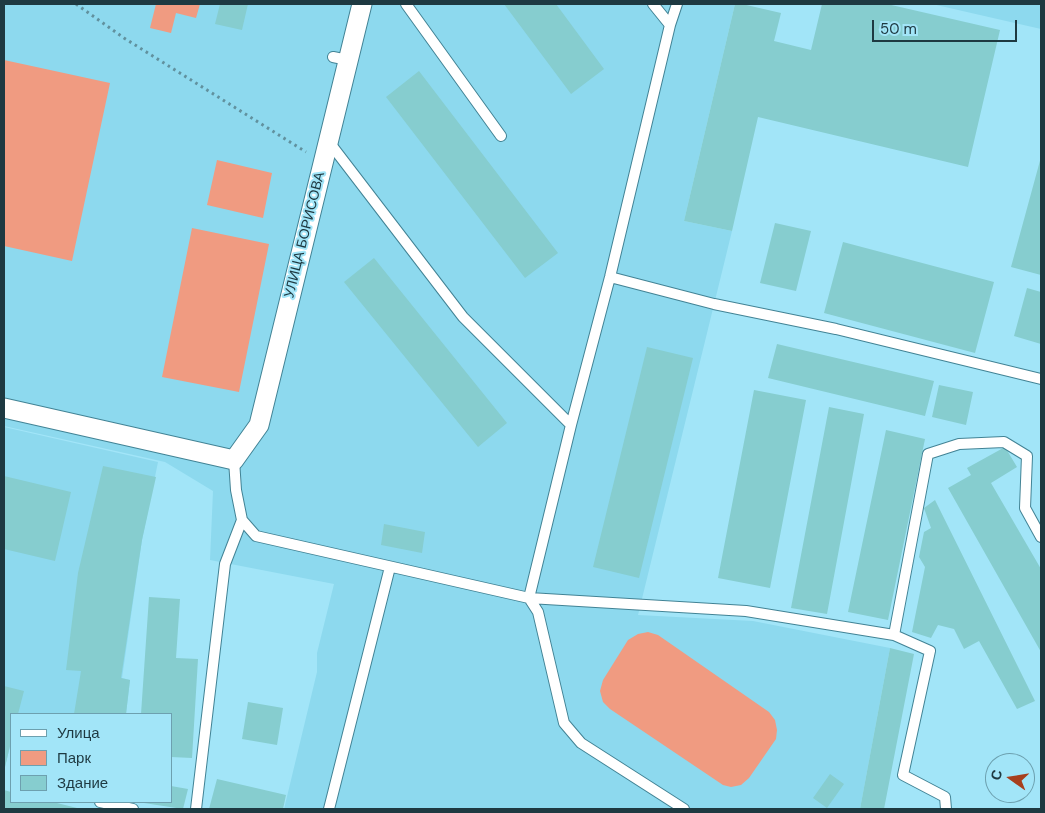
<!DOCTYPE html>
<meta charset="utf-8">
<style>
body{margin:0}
#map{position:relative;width:1045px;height:813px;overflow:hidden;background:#a2e5f8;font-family:"DM Sans",sans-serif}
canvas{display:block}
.frame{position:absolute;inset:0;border:5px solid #1e3941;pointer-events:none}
.legend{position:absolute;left:10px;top:713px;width:162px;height:90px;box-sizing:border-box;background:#a2e5f8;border:1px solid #6da0af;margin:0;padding:6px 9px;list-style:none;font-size:15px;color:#1e3941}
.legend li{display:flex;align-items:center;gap:10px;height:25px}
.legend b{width:25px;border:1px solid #6da0af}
.north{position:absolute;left:985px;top:753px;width:50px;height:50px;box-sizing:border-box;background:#a2e5f8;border:1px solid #6da0af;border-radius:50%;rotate:283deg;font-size:14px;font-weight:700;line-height:20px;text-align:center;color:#1e3941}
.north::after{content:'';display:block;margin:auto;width:18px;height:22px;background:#a73f1d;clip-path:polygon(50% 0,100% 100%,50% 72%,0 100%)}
.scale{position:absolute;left:872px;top:20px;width:145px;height:22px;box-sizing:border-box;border:2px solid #1e3941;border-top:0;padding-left:6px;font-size:15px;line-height:18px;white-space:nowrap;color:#1e3941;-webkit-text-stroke:4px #a2e5f8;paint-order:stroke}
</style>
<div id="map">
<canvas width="1045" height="813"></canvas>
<div class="frame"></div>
<ul class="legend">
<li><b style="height:6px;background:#fff"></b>Улица</li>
<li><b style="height:14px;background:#f09b81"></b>Парк</li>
<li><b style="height:14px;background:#86cdcf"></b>Здание</li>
</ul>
<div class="north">С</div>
<div class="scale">50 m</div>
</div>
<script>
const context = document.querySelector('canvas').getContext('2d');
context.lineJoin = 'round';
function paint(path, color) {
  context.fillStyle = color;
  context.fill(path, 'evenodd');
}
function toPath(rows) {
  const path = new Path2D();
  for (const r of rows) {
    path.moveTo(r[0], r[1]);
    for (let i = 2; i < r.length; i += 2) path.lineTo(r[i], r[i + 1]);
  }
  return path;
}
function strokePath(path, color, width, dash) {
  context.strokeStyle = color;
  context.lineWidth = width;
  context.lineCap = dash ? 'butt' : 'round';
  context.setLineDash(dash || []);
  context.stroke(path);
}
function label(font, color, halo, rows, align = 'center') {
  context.font = font + ' "DM Sans",sans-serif';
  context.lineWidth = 4;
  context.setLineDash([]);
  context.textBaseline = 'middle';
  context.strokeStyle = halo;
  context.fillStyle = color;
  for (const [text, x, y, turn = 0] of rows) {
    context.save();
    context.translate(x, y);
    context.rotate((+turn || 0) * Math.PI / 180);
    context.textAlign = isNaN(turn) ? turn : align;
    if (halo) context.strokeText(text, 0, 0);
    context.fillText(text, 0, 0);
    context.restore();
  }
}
paint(toPath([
 [4,4,735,4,684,221,732,231,638,615,753,621,890,648,860,809,284,809,317,672,317,653,334,584,210,560,213,491,165,462,4,426],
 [932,4,1041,4,1041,29],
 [4,427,158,462,142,540,122,678,130,680,126,714,11,714,11,742,5,767,4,766]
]), '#8dd9ee');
paint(toPath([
 [156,4,200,4,196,18,176,13,171,33,150,28],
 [4,60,110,83,72,261,4,246],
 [217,160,272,173,263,218,207,205],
 [192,228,269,244,239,392,162,377],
 [648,632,658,635,769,712,775,720,777,730,776,739,749,778,741,785,731,787,723,785,610,709,603,702,600,691,603,680,628,640,638,634]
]), '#f09b81');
paint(toPath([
 [220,4,248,4,242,30,215,24],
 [504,4,556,4,604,69,571,94],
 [735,4,742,4,781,13,774,41,811,50,822,4,887,4,1000,30,968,167,758,117,732,231,684,221],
 [419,71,558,253,525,278,386,97],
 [1041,157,1041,275,1011,267],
 [775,223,811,231,796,291,760,283],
 [843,242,994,282,975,353,824,313],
 [374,258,507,423,478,447,344,282],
 [1027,288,1041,292,1041,344,1014,336],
 [777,344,934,381,925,416,768,378],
 [647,347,693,358,639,578,593,567],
 [939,385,973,392,966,425,932,417],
 [754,390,806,400,770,588,718,578],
 [829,407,864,414,827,614,791,608],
 [886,430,925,439,888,620,848,612],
 [1005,447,1017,467,991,483,1041,569,1041,652,948,488,971,475,967,468],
 [103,466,156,477,142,540,121,678,130,680,126,714,74,714,81,671,66,670,78,573],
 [4,476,71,492,55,561,4,549],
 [935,500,1035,701,1017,709,979,641,964,649,954,629,938,625,931,638,912,632,925,567,919,557,924,532,931,528,924,508],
 [384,524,425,532,422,553,381,545],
 [149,597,180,599,176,658,198,659,192,758,171,757,171,714,141,714],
 [890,648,914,654,884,809,860,809],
 [4,686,24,691,18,714,11,714,11,742,5,767,4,766],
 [248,702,283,708,277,745,242,739],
 [830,774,844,784,827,808,813,798],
 [217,779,286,795,283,809,209,809],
 [171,786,188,789,183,809,144,803,171,802],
 [4,790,11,792,11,802,53,802,81,809,4,809]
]), '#86cdcf');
const service = toPath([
 [406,4,501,136],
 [670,25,677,4],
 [333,57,348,60],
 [329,142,463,317,571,425,529,598,538,612,564,723,581,743,684,809],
 [610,277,714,304,836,329,1041,379],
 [571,425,610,277,670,25,653,4],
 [234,460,236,490,242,520,256,536,529,598,746,611,894,635,930,651,903,775,945,797,946,809],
 [894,635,928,454,959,444,1004,442,1027,456,1025,508,1041,537],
 [100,802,133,809],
 [196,809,225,564,242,520],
 [329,809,390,567]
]);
const minor = toPath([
 [4,408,234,460,259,425,362,4]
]);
strokePath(service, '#428395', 12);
strokePath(minor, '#428395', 21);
strokePath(toPath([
 [76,4,124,38,306,152]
]), '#61919e', 3, [2.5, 4]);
strokePath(service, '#fff', 10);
strokePath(minor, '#fff', 19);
label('14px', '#1e3941', '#a2e5f8', [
 ["УЛИЦА БОРИСОВА",305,235,-76]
]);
</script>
